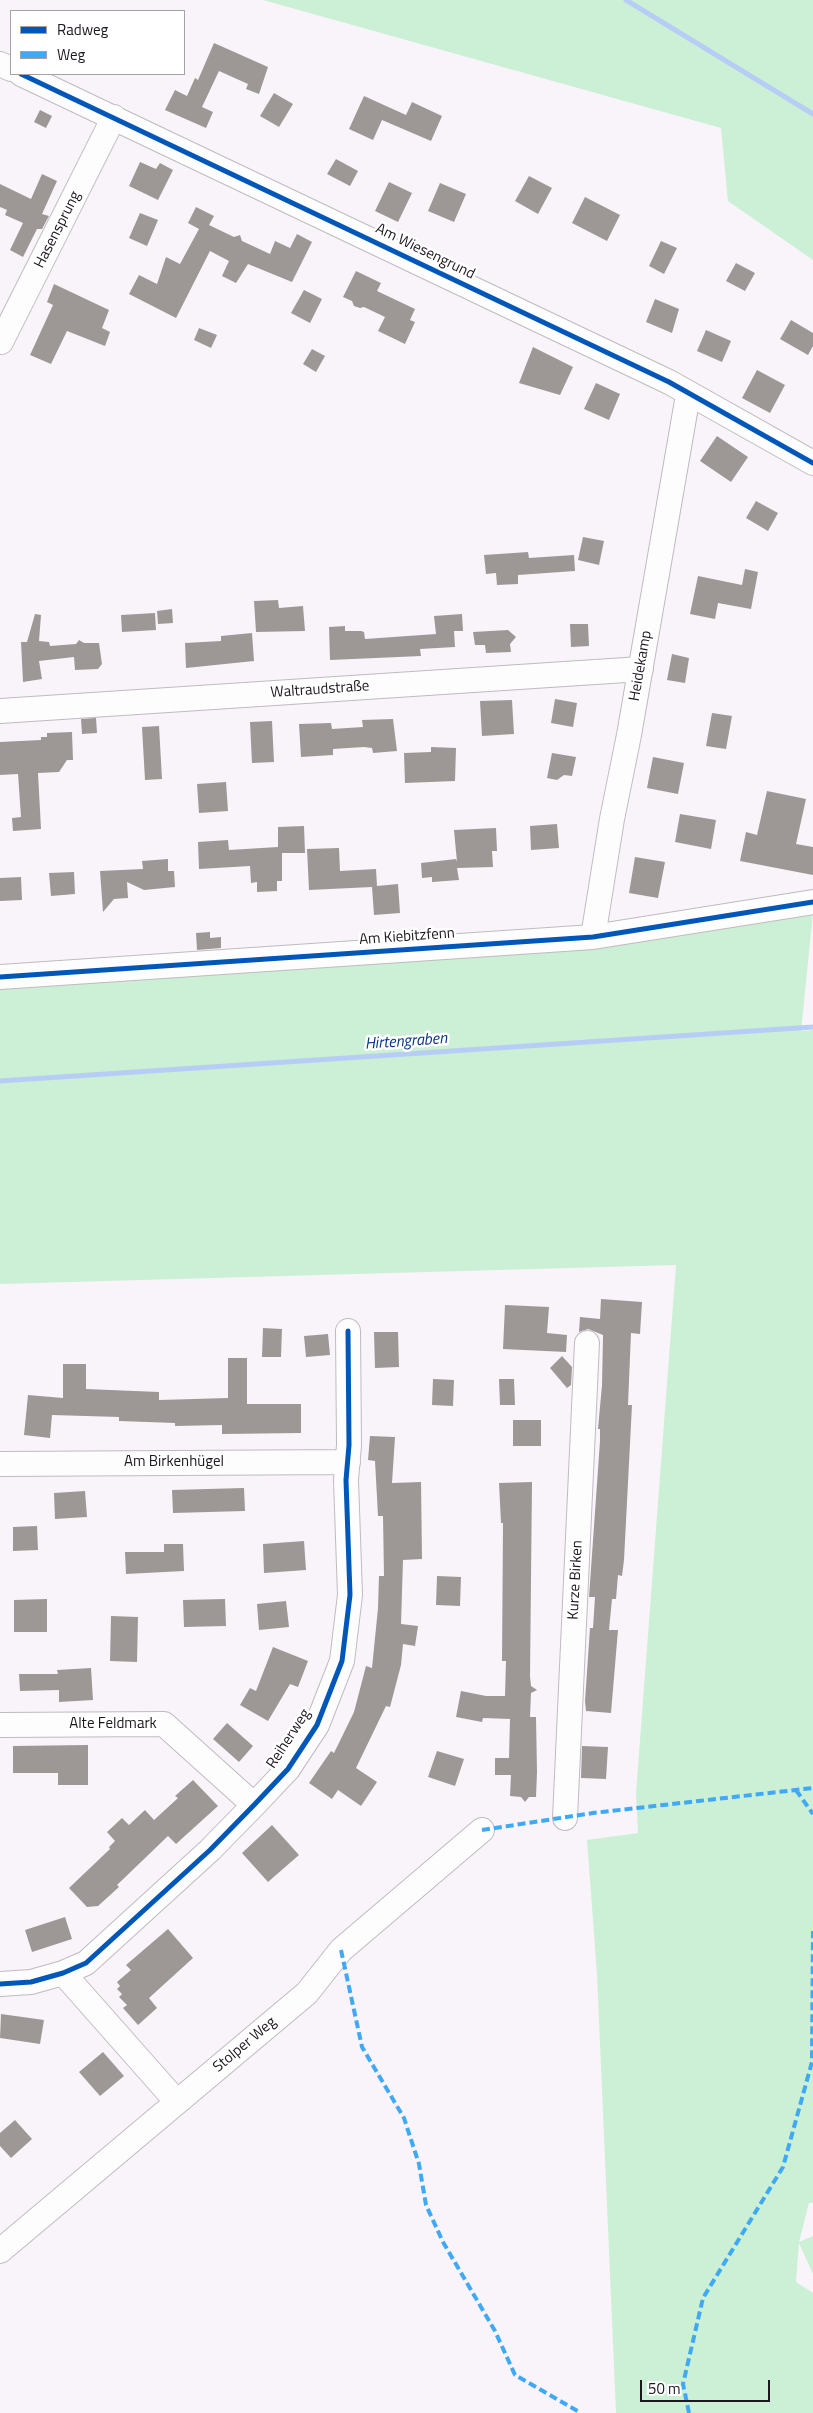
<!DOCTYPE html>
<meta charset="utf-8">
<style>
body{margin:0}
#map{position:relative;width:813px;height:2413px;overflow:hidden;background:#f9f4fa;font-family:"Titillium Web",sans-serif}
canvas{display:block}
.legend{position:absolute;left:10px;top:10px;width:175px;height:65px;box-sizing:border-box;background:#fff;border:1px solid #a5a2a5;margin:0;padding:6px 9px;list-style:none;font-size:15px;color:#1d171f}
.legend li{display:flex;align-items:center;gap:10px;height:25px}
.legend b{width:25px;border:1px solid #a5a2a5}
.scale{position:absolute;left:640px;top:2380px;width:130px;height:22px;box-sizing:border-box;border:2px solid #1d171f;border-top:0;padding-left:6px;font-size:15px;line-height:18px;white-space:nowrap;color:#1d171f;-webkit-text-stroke:4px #fff;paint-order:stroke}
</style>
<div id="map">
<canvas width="813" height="2413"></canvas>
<ul class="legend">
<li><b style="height:6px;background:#0057b8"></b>Radweg</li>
<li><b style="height:6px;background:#3fa9f5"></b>Weg</li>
</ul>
<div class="scale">50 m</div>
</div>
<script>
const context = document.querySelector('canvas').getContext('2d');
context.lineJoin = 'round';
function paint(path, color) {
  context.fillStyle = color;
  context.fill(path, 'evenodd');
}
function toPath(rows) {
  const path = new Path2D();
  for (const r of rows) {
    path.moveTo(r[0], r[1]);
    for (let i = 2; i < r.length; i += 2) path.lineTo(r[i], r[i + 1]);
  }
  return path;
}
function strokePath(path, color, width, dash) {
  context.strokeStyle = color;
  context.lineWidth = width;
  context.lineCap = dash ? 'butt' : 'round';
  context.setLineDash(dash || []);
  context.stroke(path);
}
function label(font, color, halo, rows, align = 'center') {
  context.font = font + ' "Titillium Web",sans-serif';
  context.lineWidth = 5;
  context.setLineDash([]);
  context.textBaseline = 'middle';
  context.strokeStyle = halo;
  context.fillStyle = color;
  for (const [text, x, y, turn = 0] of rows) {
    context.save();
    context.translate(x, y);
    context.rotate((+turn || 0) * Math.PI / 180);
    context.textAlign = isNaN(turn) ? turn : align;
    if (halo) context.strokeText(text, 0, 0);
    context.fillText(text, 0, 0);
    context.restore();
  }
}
paint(toPath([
 [263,0,813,0,813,260,728,201,721,128],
 [813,913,801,1031,813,1030,813,2203,809,2203,799,2242,813,2236,813,2274,799,2243,796,2282,813,2293,813,2413,616,2413,597,1974,587,1840,638,1833,636,1793,676,1265,0,1284,0,981]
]), '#cbf0d5');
strokePath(toPath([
 [626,0,813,114],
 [0,1081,813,1027]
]), '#b7cdf5', 5);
paint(toPath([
 [214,43,268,67,259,94,246,89,248,84,219,71,202,107,213,112,206,128,165,110,175,90,187,96,195,78,198,80],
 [274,93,293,104,279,127,260,116],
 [364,96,406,115,412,102,442,116,431,141,382,120,373,140,349,129],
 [40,110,52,116,46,128,34,122],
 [336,159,358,171,350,186,327,174],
 [140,162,156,169,160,163,173,170,158,200,129,186],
 [42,174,57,181,42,214,49,216,42,229,37,229,23,257,10,250,23,223,5,215,7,210,0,207,0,184,31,199],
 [529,176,552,188,538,214,515,201],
 [389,182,412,193,398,222,375,211],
 [440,183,466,194,454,222,428,211],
 [585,197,620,215,607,241,572,223],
 [196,207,214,216,209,225,234,237,240,235,242,241,270,254,275,241,290,248,297,234,312,242,292,282,248,264,236,283,222,276,229,261,210,251,176,318,129,294,139,275,157,284,166,257,180,264,199,229,188,223],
 [140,213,158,220,147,246,129,238],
 [661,241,677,248,664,274,649,266],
 [736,263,755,273,745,291,726,281],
 [356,271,381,283,377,291,415,309,410,320,415,322,405,344,378,331,385,317,364,307,360,308,354,306,352,301,343,297],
 [54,284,109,310,102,328,110,332,105,346,67,331,51,364,30,355,53,305,47,302],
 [304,290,322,299,310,323,291,313],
 [655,299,679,309,672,333,646,322],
 [791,320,813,333,813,346,808,355,780,339],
 [199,328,217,335,211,348,194,340],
 [706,330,731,341,722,362,697,351],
 [533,347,573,367,560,395,519,383],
 [312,349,325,356,316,372,303,364],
 [757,370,785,385,770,413,742,398],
 [596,383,620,394,609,420,584,409],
 [717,436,748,457,731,482,700,461],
 [756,501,778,513,768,531,746,518],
 [583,537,604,541,599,565,578,560],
 [528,552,529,558,574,555,575,571,518,575,518,584,497,585,496,573,486,574,484,555],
 [745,569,758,572,751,609,718,603,715,619,690,614,698,576,742,585],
 [278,600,279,608,303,606,305,631,256,632,254,601],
 [172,609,173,623,158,624,157,611],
 [155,613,156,630,122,632,121,615],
 [35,614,41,615,39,641,49,642,50,646,76,644,79,640,84,643,99,643,102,664,98,669,75,670,74,657,39,661,42,679,23,682,21,642,27,642],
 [462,614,463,631,454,631,455,647,420,649,421,656,330,660,329,627,345,626,345,631,361,631,364,632,365,639,436,634,434,616],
 [570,624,588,624,589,646,571,647],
 [508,630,516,637,510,644,511,652,486,653,485,645,475,645,473,632],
 [252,633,254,661,186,668,185,643,221,641,221,636],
 [672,654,689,658,685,683,667,680],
 [555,699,577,703,573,727,551,723],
 [512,700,514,734,482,736,480,701],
 [712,713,732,716,726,749,706,746],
 [96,718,97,733,82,734,81,719],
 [393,719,397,751,373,753,372,748,364,747,333,749,333,755,301,757,299,724,331,723,332,729,363,727,362,720],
 [272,721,274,762,252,763,250,722],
 [159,726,162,779,145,780,142,727],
 [72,732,73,760,67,760,59,772,38,773,41,829,13,831,12,818,21,817,18,774,0,775,0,742,41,740,41,737,47,737,47,733],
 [431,747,456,748,455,781,405,783,404,753,431,752],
 [552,753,576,757,572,776,564,775,557,780,547,778],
 [653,757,684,763,678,794,647,788],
 [226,782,228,811,199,813,197,784],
 [767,791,806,799,796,844,813,847,813,875,740,861,746,832,757,835],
 [680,814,716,820,711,849,675,842],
 [557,824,559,848,531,850,530,826],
 [304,826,305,853,282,853,282,881,277,881,277,891,257,892,257,882,251,883,250,866,199,869,198,842,228,840,229,850,278,847,278,827],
 [496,828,497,851,492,851,493,867,457,868,459,880,432,882,432,877,422,878,421,863,456,859,457,862,454,830],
 [339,848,340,871,376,869,377,886,398,884,400,913,374,915,372,887,309,890,307,849],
 [635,857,665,862,658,898,629,893],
 [168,859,168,871,174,871,175,887,144,890,127,882,128,898,114,899,103,912,100,871,143,869,142,861],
 [74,872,75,894,51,896,49,873],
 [21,877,22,900,0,901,0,878],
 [210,932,210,938,221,937,221,948,197,950,196,933],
 [601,1299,642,1302,640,1334,631,1333,628,1405,632,1405,624,1560,622,1576,618,1575,616,1599,612,1599,609,1630,618,1630,611,1713,586,1711,585,1701,590,1628,593,1628,595,1597,589,1597,600,1441,600,1429,598,1429,602,1385,603,1335,588,1329,579,1332,580,1317,600,1319],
 [505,1305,549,1307,547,1333,567,1335,566,1352,503,1349],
 [263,1328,282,1329,281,1357,262,1357],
 [374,1332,398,1332,399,1367,375,1368],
 [328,1334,330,1355,306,1357,304,1336],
 [562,1356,572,1367,571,1385,567,1388,550,1368],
 [228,1358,247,1358,247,1404,301,1404,301,1433,222,1434,222,1425,175,1426,175,1423,119,1421,119,1417,52,1415,50,1438,24,1435,28,1395,63,1398,63,1364,86,1364,86,1389,159,1392,159,1400,228,1398],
 [433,1379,454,1380,453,1406,432,1405],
 [499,1379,514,1379,515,1405,500,1405],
 [513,1420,541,1420,541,1446,513,1446],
 [370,1436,395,1437,392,1483,421,1482,422,1559,403,1560,401,1624,418,1626,415,1646,403,1644,401,1665,390,1707,386,1706,356,1768,377,1782,361,1806,338,1790,332,1799,309,1783,331,1751,334,1753,354,1712,366,1666,372,1668,378,1608,379,1576,384,1576,383,1516,378,1516,375,1461,368,1460],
 [532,1482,530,1676,531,1686,537,1690,531,1693,530,1717,536,1717,537,1772,536,1797,529,1797,525,1802,521,1797,510,1796,511,1775,495,1775,495,1758,509,1758,510,1719,483,1718,482,1722,456,1717,461,1691,486,1696,505,1696,506,1661,502,1661,503,1523,501,1523,499,1483],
 [244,1488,245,1511,173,1513,172,1490],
 [85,1491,87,1517,55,1519,54,1493],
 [37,1526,38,1550,13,1551,13,1527],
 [304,1541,306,1570,264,1573,263,1544],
 [164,1544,183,1544,184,1571,126,1574,125,1552,164,1552],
 [437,1576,461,1577,460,1606,436,1605],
 [47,1599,47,1632,14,1632,14,1600],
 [225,1599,226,1626,184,1627,183,1600],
 [286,1601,289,1627,259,1630,257,1604],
 [111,1616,138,1617,137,1662,110,1661],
 [273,1647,308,1661,298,1687,290,1684,268,1721,240,1705,250,1688,256,1691],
 [91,1668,93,1700,59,1702,59,1690,20,1691,19,1674,58,1674,57,1670],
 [227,1723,253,1746,239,1762,213,1739],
 [88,1745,88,1785,58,1785,58,1773,13,1773,13,1746],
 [582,1746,608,1747,606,1779,581,1778],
 [437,1751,464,1759,455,1786,428,1777],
 [193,1780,218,1806,176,1844,168,1836,117,1885,119,1887,98,1906,87,1907,69,1888,110,1849,109,1847,115,1841,107,1832,122,1818,129,1825,145,1810,154,1820,178,1798,175,1796],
 [272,1825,299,1855,268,1882,242,1853],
 [65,1917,72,1939,32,1952,25,1930],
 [168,1929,193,1958,149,1998,157,2008,138,2025,123,2008,127,2005,119,1997,122,1994,117,1989,120,1986,117,1982,131,1970,126,1965],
 [1,2014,44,2020,40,2044,0,2038],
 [103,2052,124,2076,100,2096,79,2072],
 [15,2120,32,2139,11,2158,0,2146,0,2133]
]), '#9d9896');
const minor = toPath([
 [0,64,11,69],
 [21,74,669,382,813,463],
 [1,342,114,117],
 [0,711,641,669],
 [593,937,612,819,629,735,688,395],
 [0,977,593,937,813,902],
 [0,1464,348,1462],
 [0,1725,164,1724,254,1805],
 [565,1818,587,1343],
 [63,1973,177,2102],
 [0,1984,31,1982,63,1973,86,1963,210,1850,254,1805,288,1769,317,1725,342,1661,350,1595,346,1480,349,1445,348,1331],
 [0,2251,307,1993,341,1950,482,1830]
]);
strokePath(minor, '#c0bac1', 26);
strokePath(minor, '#fefdfe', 24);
strokePath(toPath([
 [796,1790,813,1814],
 [482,1830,593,1813,813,1788],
 [341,1950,362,2047,404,2118,419,2164,426,2205,443,2242,495,2331,515,2375,581,2413],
 [689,2413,683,2384,703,2298,783,2167,812,2062,813,1931]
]), '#3fa9f5', 4, [8, 4]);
strokePath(toPath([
 [21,74,669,382,813,463],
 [0,977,593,937,813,902],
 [0,1984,31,1982,63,1973,86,1963,210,1850,254,1805,288,1769,317,1725,342,1661,350,1595,346,1480,349,1445,348,1331]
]), '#0057b8', 5);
label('15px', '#1d171f', '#fff', [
 ["Hasensprung",58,230,-63],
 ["Am Wiesengrund",425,252,26],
 ["Heidekamp",641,666,-80],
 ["Waltraudstraße",320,690,-4],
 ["Am Kiebitzfenn",407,937,-4],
 ["Am Birkenhügel",174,1462],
 ["Kurze Birken",576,1580,-87],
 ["Alte Feldmark",113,1724],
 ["Reiherweg",289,1739,-57],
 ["Stolper Weg",245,2045,-40]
]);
label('italic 16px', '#063581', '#fff', [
 ["Hirtengraben",406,1042,-4]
]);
</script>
